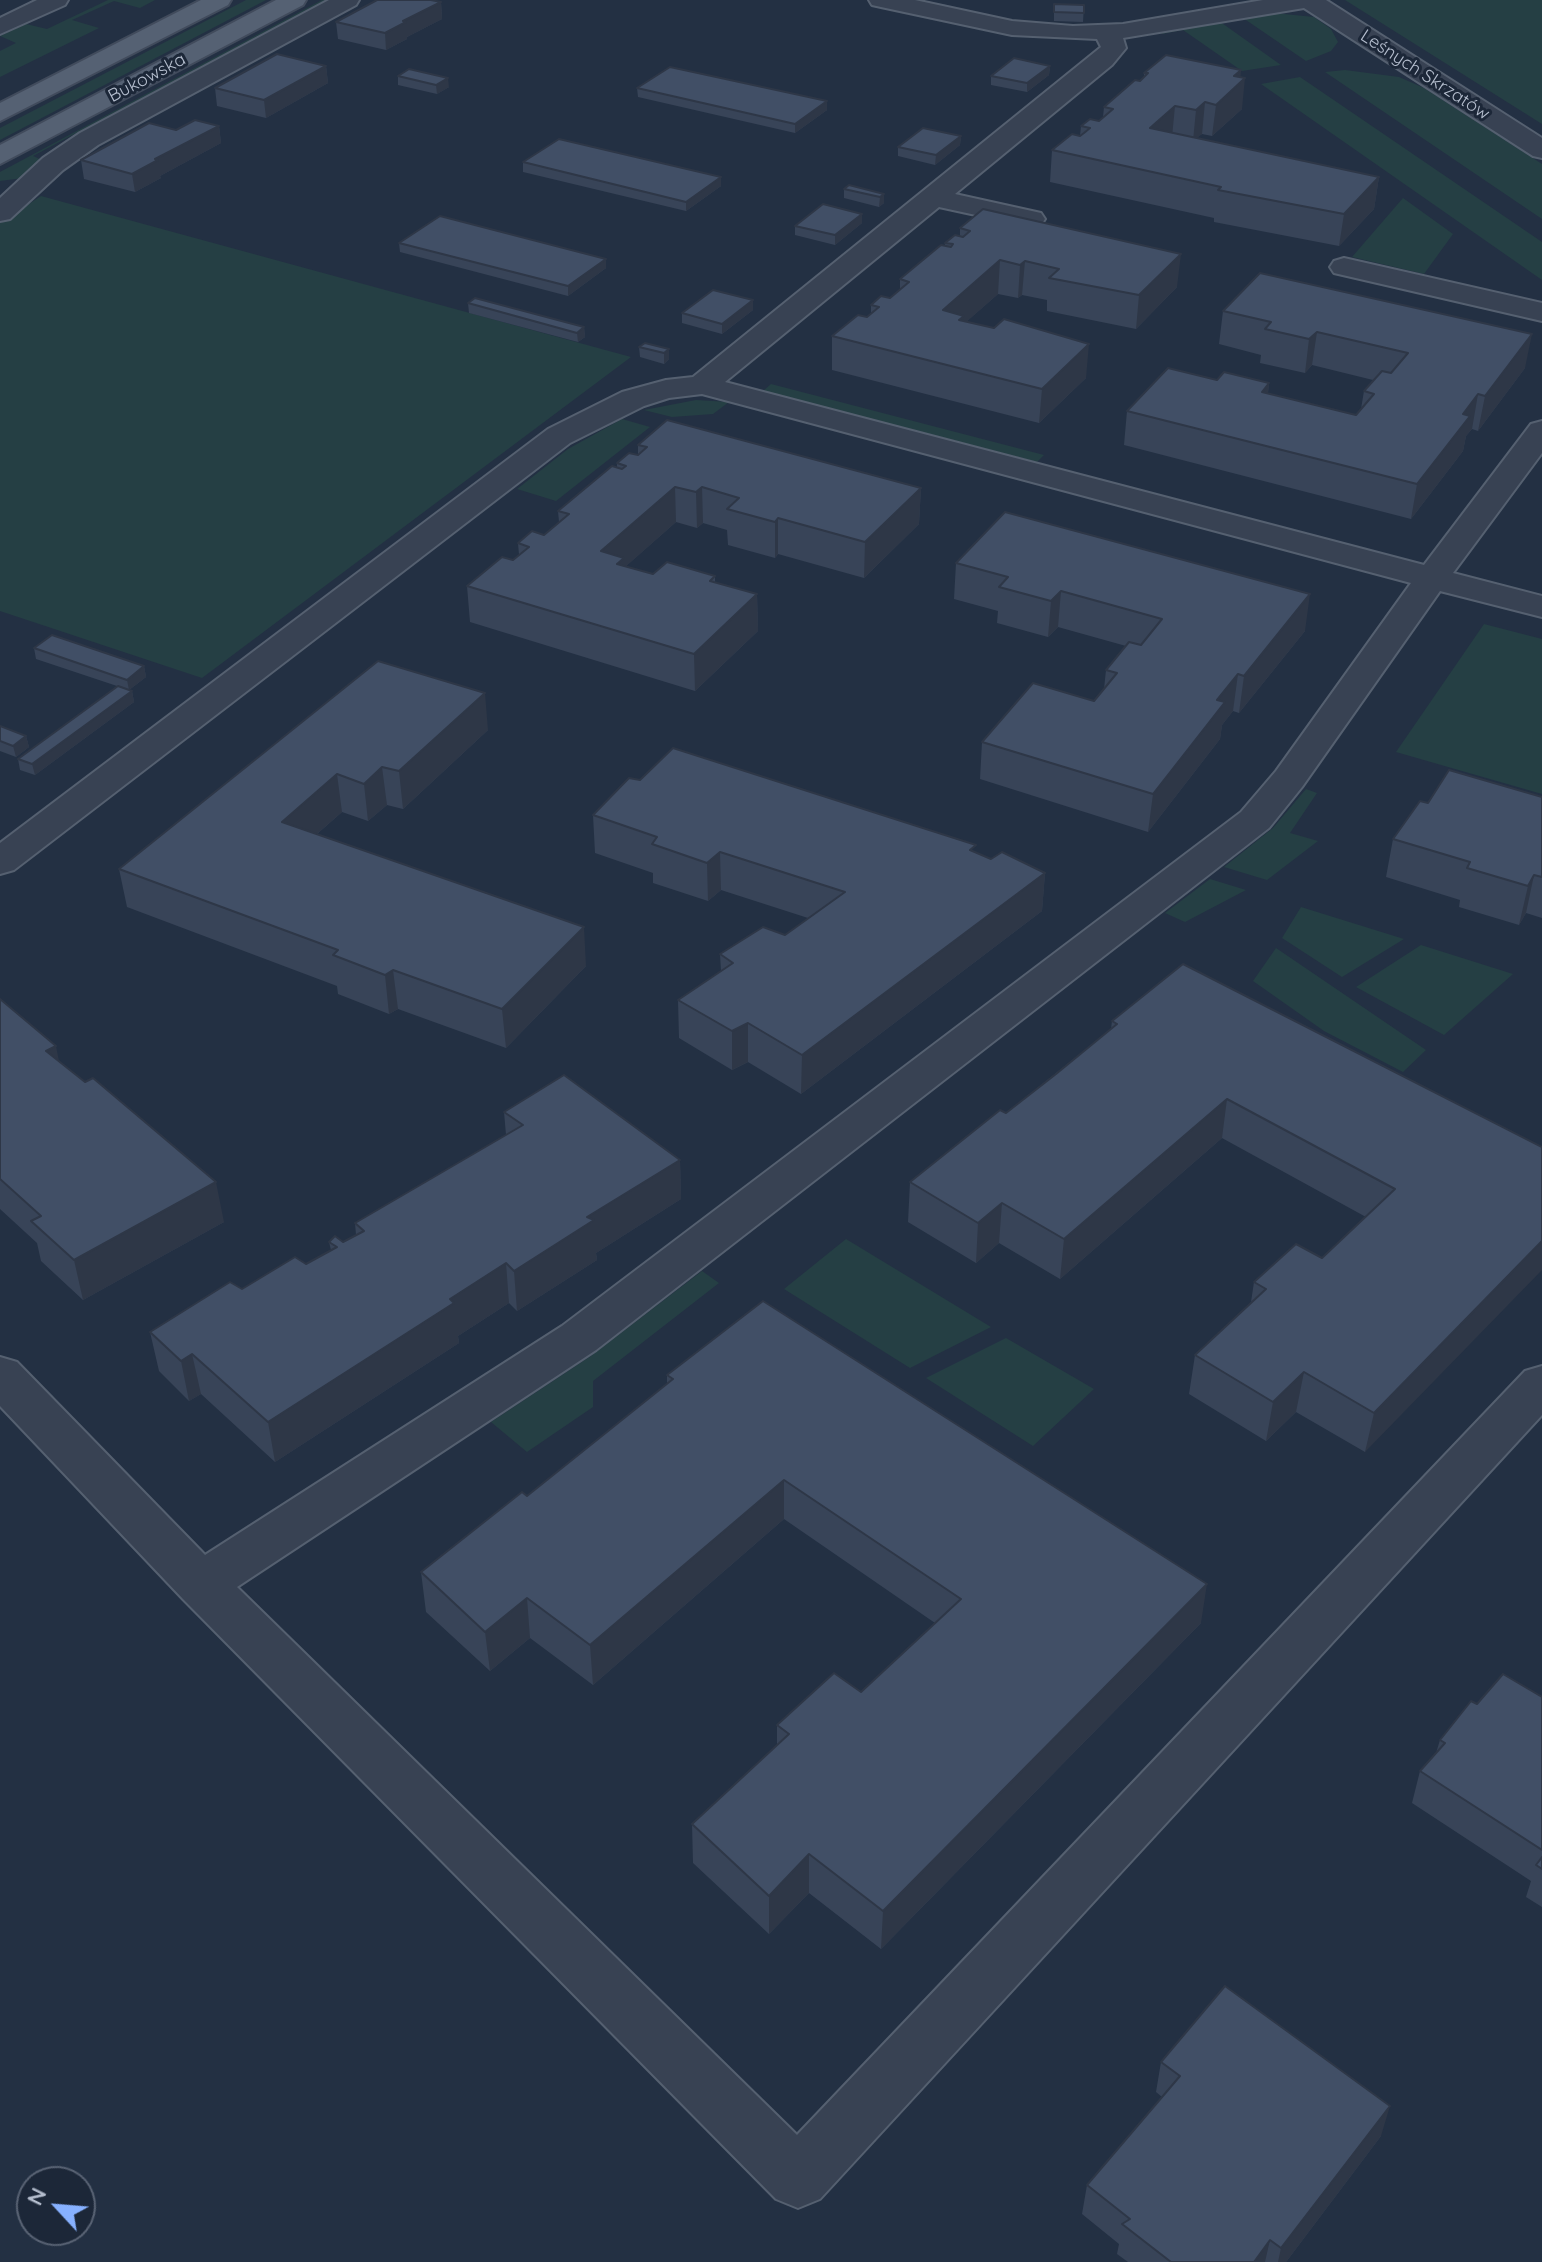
<!DOCTYPE html>
<meta charset="utf-8">
<style>
body{margin:0}
#map{position:relative;width:1542px;height:2262px;overflow:hidden;background:#233043;font-family:Quicksand,sans-serif}
canvas{display:block}
.north{position:absolute;left:16px;top:2166px;width:80px;height:80px;box-sizing:border-box;background:#1c2738;border:2px solid #596374;border-radius:50%;rotate:296deg;font-size:22px;font-weight:700;line-height:32px;text-align:center;color:#b4bdcd}
.north::after{content:'';display:block;margin:auto;width:28px;height:36px;background:#87b1ff;clip-path:polygon(50% 0,100% 100%,50% 72%,0 100%)}
</style>
<div id="map">
<canvas width="1542" height="2262"></canvas>
<div class="north">N</div>
</div>
<script>
const context = document.querySelector('canvas').getContext('2d');
context.lineJoin = 'round';
function paint(path, color) {
  context.fillStyle = color;
  context.fill(path, 'evenodd');
}
function toPath(rows) {
  const path = new Path2D();
  for (const r of rows) {
    path.moveTo(r[0], r[1]);
    for (let i = 2; i < r.length; i += 2) path.lineTo(r[i], r[i + 1]);
  }
  return path;
}
function strokePath(path, color, width, dash) {
  context.strokeStyle = color;
  context.lineWidth = width;
  context.lineCap = dash ? 'butt' : 'round';
  context.setLineDash(dash || []);
  context.stroke(path);
}
function label(font, color, halo, rows, align = 'center') {
  context.font = font + ' Quicksand,sans-serif';
  context.lineWidth = 6;
  context.setLineDash([]);
  context.textBaseline = 'middle';
  context.strokeStyle = halo;
  context.fillStyle = color;
  for (const [text, x, y, turn = 0] of rows) {
    context.save();
    context.translate(x, y);
    context.rotate((+turn || 0) * Math.PI / 180);
    context.textAlign = isNaN(turn) ? turn : align;
    if (halo) context.strokeText(text, 0, 0);
    context.fillText(text, 0, 0);
    context.restore();
  }
}
paint(toPath([
 [108,0,155,0,140,8,114,1,72,20,99,28,0,77,0,51,16,43,0,36,26,24,47,29],
 [246,0,266,0,0,140,0,128],
 [322,0,325,0,33,156,42,160,23,178,0,181,0,172],
 [1345,0,1542,0,1542,124],
 [1274,13,1314,17,1331,29,1338,42,1331,51,1306,61,1243,18],
 [1219,21,1281,65,1242,71,1183,30,1162,34,1164,31],
 [1345,70,1399,77,1424,88,1542,164,1542,219,1325,72],
 [1300,77,1542,242,1542,280,1261,84],
 [41,196,74,205,631,357,202,678,0,611,0,223],
 [1403,198,1453,234,1424,274,1352,257],
 [771,384,1044,455,1037,462,763,391],
 [696,400,729,402,713,414,672,417,644,410],
 [622,419,650,427,556,501,517,489,568,449],
 [1484,624,1542,639,1542,794,1396,752],
 [1306,789,1317,793,1290,833,1318,841,1267,880,1224,867,1273,828],
 [1210,879,1246,890,1185,922,1165,913],
 [1301,907,1404,939,1342,977,1282,938],
 [1421,945,1513,974,1444,1035,1356,987],
 [1276,948,1426,1050,1403,1072,1324,1031,1253,981],
 [846,1239,991,1327,910,1368,784,1289],
 [702,1271,719,1283,593,1381,593,1407,527,1452,491,1422,591,1356],
 [1006,1338,1094,1389,1033,1446,926,1378]
]), '#253f44');
const minor = toPath([
 [37,0,68,0,65,5,0,34,0,18,37,0],
 [329,0,359,0,356,5,98,145,63,170,10,219,0,221,0,198,43,158,80,133,329,0],
 [869,0,915,0,1012,21,1073,26,1123,24,1263,0,1326,0,1542,138,1542,158,1533,156,1304,8,1123,38,1126,48,1112,65,955,194,1041,213,1045,219,1041,225,1031,227,939,207,725,382,1424,565,1531,424,1542,421,1542,453,1453,573,1542,596,1542,617,1440,591,1302,787,1269,828,596,1350,237,1587,797,2135,1525,1371,1542,1366,1542,1415,820,2199,798,2208,776,2199,183,1599,0,1406,0,1357,17,1362,205,1555,562,1326,1241,812,1276,771,1411,583,702,394,669,398,644,406,570,443,14,870,0,874,0,843,548,429,622,392,666,380,693,377,1101,47,1097,39,1012,35,881,7,872,5,869,0],
 [1344,258,1542,303,1542,321,1334,273,1330,267,1334,261,1344,258]
]);
const major = toPath([
 [201,0,231,0,228,5,0,121,0,103,201,0],
 [276,0,306,0,303,5,0,164,0,145,276,0]
]);
strokePath(minor, '#556070', 4);
strokePath(major, '#414b5c', 4);
paint(minor, '#384253');
paint(major, '#556173');
paint(toPath([
 [441,2,442,19,407,37,407,39,386,50,338,39,336,22],
 [1054,4,1084,5,1083,22,1054,21],
 [326,66,328,83,266,118,217,106,215,88],
 [1050,66,1049,75,1027,92,991,85,991,76],
 [1144,73,1240,78,1242,109,1212,136,1202,134,1196,138,1379,177,1374,209,1339,246,1214,222,1214,218,1050,182,1052,150,1080,136,1081,126,1099,121,1103,117,1104,107,1144,77],
 [398,76,449,87,437,94,398,85],
 [637,88,827,101,827,110,795,133,638,97],
 [219,126,221,143,160,176,161,178,135,192,84,179,81,160,176,130],
 [961,136,960,145,935,165,898,156,898,147],
 [523,162,721,177,721,186,686,211,523,172],
 [844,189,884,194,884,203,879,207,844,198],
 [862,214,862,223,835,245,795,235,795,226],
 [960,228,1177,287,1136,329,1047,311,1047,300,1022,295,1018,298,998,294,967,321,1086,378,1039,423,832,370,832,336,867,317,871,314,871,305,890,298,900,290,900,279,945,246,945,243,960,236],
 [399,243,606,268,568,296,400,252],
 [753,300,753,310,722,334,682,323,682,313],
 [468,303,584,327,585,337,578,342,469,313],
 [1223,311,1525,368,1478,431,1472,429,1466,436,1463,451,1411,519,1124,445,1127,411,1217,380,1269,383,1268,393,1356,415,1361,409,1364,391,1373,380,1312,365,1305,373,1260,363,1261,355,1219,344],
 [639,347,669,349,669,359,664,364,640,357],
 [638,445,921,488,919,524,864,578,778,554,775,558,728,545,727,530,703,523,697,528,676,522,626,566,653,574,715,576,715,582,757,594,758,631,695,691,470,622,467,586,513,560,519,555,518,543,544,535,559,522,558,511,617,467,617,463,638,455],
 [956,563,1305,631,1239,713,1233,711,1222,725,1220,739,1148,832,980,779,982,742,1094,701,1104,689,1106,670,1126,646,1058,627,1048,637,997,623,998,611,954,599],
 [34,648,144,666,146,677,129,690,132,691,134,702,35,775,20,770,18,759,117,686,36,659],
 [378,661,488,730,403,809,387,805,368,821,342,812,317,834,586,966,506,1048,398,1009,389,1014,338,994,337,986,127,907,119,869],
 [0,726,26,736,29,747,16,757,0,751],
 [1542,797,1542,918,1526,913,1519,925,1459,907,1460,900,1386,877,1393,839,1428,803],
 [593,815,975,853,991,859,1045,873,1042,911,801,1094,748,1062,732,1070,679,1038,678,1000,721,971,720,954,785,935,808,918,721,890,708,901,653,883,653,873,595,853],
 [0,999,59,1061,224,1222,83,1300,41,1261,37,1243,0,1209],
 [1112,1021,1542,1147,1365,1452,1296,1412,1266,1441,1189,1394,1195,1355,1251,1302,1254,1282,1322,1258,1366,1217,1222,1138,1060,1279,999,1243,976,1263,908,1222,910,1182,1006,1113,1111,1029],
 [504,1112,680,1160,681,1199,596,1253,597,1260,517,1311,509,1303,458,1336,459,1343,275,1462,201,1394,189,1401,159,1371,150,1332,242,1289,306,1264,331,1250,329,1242,343,1242,356,1235,355,1223,506,1135],
 [667,1375,1201,1623,881,1949,809,1893,769,1934,693,1863,692,1824,777,1745,777,1725,861,1692,935,1623,784,1519,593,1685,530,1638,490,1671,426,1612,421,1572,527,1496,667,1385],
 [1542,1697,1542,1907,1526,1897,1531,1881,1412,1803,1420,1771,1436,1753,1440,1740,1477,1704],
 [1161,2062,1381,2136,1286,2262,1128,2262,1117,2254,1119,2244,1082,2214,1087,2185,1162,2097,1156,2092]
]), '#384458');
paint(toPath([
 [441,2,442,19,407,37,407,39,386,50,385,33,403,21],
 [326,66,328,83,266,118,264,100],
 [1050,66,1049,75,1027,92,1027,83],
 [1241,70,1240,83,1245,78,1242,109,1212,136,1216,105,1234,76],
 [448,78,449,87,437,94,436,85],
 [827,101,827,110,795,133,795,124],
 [1205,102,1202,134,1193,141,1196,110],
 [1175,106,1172,137,1150,128],
 [219,126,221,143,160,176,161,178,135,192,132,174,155,159],
 [961,136,960,145,935,165,936,155],
 [721,177,721,186,686,211,686,202],
 [1379,177,1374,209,1339,246,1344,214],
 [884,194,884,203,879,207,880,197],
 [862,214,862,223,835,245,835,235],
 [1181,254,1177,287,1136,329,1139,295],
 [606,259,606,268,568,296,568,286],
 [1000,260,998,294,964,324,943,310],
 [1025,261,1022,295,1018,298,1020,265],
 [753,300,753,310,722,334,722,324],
 [584,327,585,337,578,342,577,333],
 [1317,332,1312,365,1305,373,1309,339],
 [1532,334,1525,368,1478,431,1485,396],
 [1089,344,1086,378,1039,423,1042,389],
 [669,349,669,359,664,364,664,353],
 [1269,383,1265,418,1262,392],
 [1478,394,1472,429,1466,436,1463,451,1411,519,1417,484,1463,414],
 [675,487,676,522,624,568,601,551],
 [702,487,703,523,697,528,696,492],
 [921,488,919,524,864,578,865,542],
 [778,518,778,554,775,558,775,522],
 [1061,591,1058,627,1048,637,1051,601],
 [757,594,758,631,695,691,694,654],
 [1310,594,1305,631,1239,713,1244,676],
 [144,666,146,677,129,690,127,680],
 [1238,674,1233,711,1222,725,1220,739,1148,832,1153,794,1217,700],
 [132,691,134,702,35,775,32,764],
 [485,693,488,730,403,809,399,771],
 [26,736,29,747,16,757,13,746],
 [382,767,387,805,368,821,364,784],
 [337,774,342,812,287,860,282,822],
 [720,852,721,890,708,901,707,863],
 [1045,873,1042,911,801,1094,802,1055],
 [1534,875,1526,913,1519,925,1528,886],
 [584,927,586,966,506,1048,502,1009],
 [393,970,398,1009,389,1014,385,975],
 [748,1023,748,1062,732,1070,732,1031],
 [56,1046,64,1086,46,1051],
 [1227,1099,1222,1138,1060,1279,1064,1239],
 [680,1160,681,1199,596,1253,597,1260,517,1311,514,1271,587,1217],
 [216,1182,224,1222,83,1300,74,1260],
 [1002,1203,999,1243,976,1263,978,1223],
 [1542,1241,1542,1270,1365,1452,1374,1413],
 [506,1263,509,1303,458,1336,459,1343,275,1462,268,1422,450,1299],
 [192,1354,201,1394,189,1401,181,1361],
 [1304,1372,1296,1412,1266,1441,1273,1402],
 [784,1480,784,1519,593,1685,590,1645],
 [1207,1584,1201,1623,881,1949,883,1911],
 [527,1598,530,1638,490,1671,485,1632],
 [809,1854,809,1893,769,1934,769,1896],
 [1390,2106,1381,2136,1286,2262,1278,2262,1281,2248],
 [1270,2240,1265,2262,1254,2262]
]), '#2e3747');
const building = toPath([
 [377,0,431,0,441,2,403,21,406,22,385,33,336,22,377,0],
 [1054,4,1084,5,1084,13,1054,12,1054,4],
 [277,54,326,66,264,100,215,88,277,54],
 [1166,55,1241,70,1234,76,1245,78,1216,105,1205,102,1196,110,1175,106,1150,128,1379,177,1344,214,1218,190,1221,187,1052,150,1072,134,1080,136,1084,133,1090,128,1081,126,1090,119,1099,121,1113,109,1104,107,1135,80,1140,81,1148,73,1144,73,1166,55],
 [1014,58,1050,66,1027,83,991,76,1014,58],
 [670,67,827,101,795,124,637,88,670,67],
 [409,69,448,78,436,85,398,76,409,69],
 [195,120,219,126,155,159,158,160,132,174,81,160,149,123,176,130,195,120],
 [923,128,961,136,936,155,898,147,923,128],
 [559,139,721,177,686,202,523,162,559,139],
 [849,185,884,194,880,197,844,189,849,185],
 [823,204,862,214,835,235,795,226,823,204],
 [983,209,1181,254,1139,295,1049,278,1059,269,1025,261,1020,265,1000,260,943,310,964,316,959,320,994,328,1004,319,1089,344,1042,389,832,336,858,315,867,317,879,307,871,305,881,296,890,298,909,282,900,279,941,245,951,247,953,244,945,243,955,235,963,237,970,231,960,228,983,209],
 [440,216,606,259,568,286,399,243,440,216],
 [1260,273,1532,334,1485,396,1478,394,1463,414,1470,416,1417,484,1127,411,1168,368,1217,380,1224,372,1269,383,1262,392,1356,415,1374,394,1364,391,1382,371,1391,373,1408,353,1317,332,1309,339,1265,329,1271,322,1223,311,1260,273],
 [713,290,753,300,722,324,682,313,713,290],
 [475,298,584,327,577,333,468,303,475,298],
 [645,343,669,349,664,353,639,347,645,343],
 [667,420,921,488,865,542,778,518,775,522,727,509,739,498,702,487,696,492,675,487,601,551,624,558,617,564,653,574,667,562,715,576,710,581,757,594,694,654,467,586,502,557,513,560,529,547,518,543,532,531,544,535,569,514,558,511,612,466,622,469,626,466,617,463,629,453,638,455,647,447,638,445,667,420],
 [1005,512,1310,594,1244,676,1238,674,1217,700,1225,702,1153,794,982,742,1033,683,1094,701,1117,673,1106,670,1129,642,1141,645,1162,619,1061,591,1051,601,999,587,1008,577,956,563,1005,512],
 [52,635,144,666,127,680,34,648,52,635],
 [378,661,485,693,399,771,382,767,364,784,337,774,282,822,584,927,502,1009,393,970,385,975,333,955,338,950,119,869,378,661],
 [118,686,132,691,32,764,18,759,118,686],
 [0,726,26,736,13,746,0,741,0,726],
 [673,748,976,845,970,850,991,859,1002,852,1045,873,802,1055,748,1023,732,1031,678,1000,733,963,720,954,763,927,785,935,845,892,720,852,707,863,652,844,657,837,593,815,629,778,640,780,673,748],
 [1449,770,1542,797,1542,877,1534,875,1528,886,1467,868,1470,862,1393,839,1420,801,1428,803,1449,770],
 [1183,964,1542,1147,1542,1241,1374,1413,1304,1372,1273,1402,1195,1355,1266,1289,1254,1282,1296,1244,1322,1258,1395,1189,1227,1099,1064,1239,1002,1203,978,1223,910,1182,1000,1110,1006,1113,1056,1074,1117,1024,1112,1021,1183,964],
 [0,999,56,1046,46,1051,85,1082,93,1078,216,1182,74,1260,31,1221,41,1216,0,1179,0,999],
 [564,1075,680,1160,587,1217,594,1220,514,1271,506,1263,450,1299,454,1303,268,1422,192,1354,181,1361,150,1332,230,1282,242,1289,295,1257,306,1264,337,1247,329,1242,335,1236,343,1242,364,1231,355,1223,523,1125,504,1112,564,1075],
 [763,1301,1207,1584,883,1911,809,1854,769,1896,692,1824,789,1734,777,1725,834,1673,861,1692,961,1599,784,1480,590,1645,527,1598,485,1632,421,1572,522,1492,527,1496,673,1379,667,1375,763,1301],
 [1503,1674,1542,1697,1542,1850,1420,1771,1445,1743,1440,1740,1471,1701,1477,1704,1503,1674],
 [1542,1857,1542,1869,1536,1865,1542,1857],
 [1225,1986,1390,2106,1281,2248,1270,2240,1254,2262,1171,2262,1122,2224,1130,2219,1087,2185,1180,2076,1161,2062,1225,1986]
]);
paint(building, '#414f66');
strokePath(building, '#2e3747', 2);
label('18px', '#b4bdcd', '#1c2738', [
 ["Leśnych Skrzatów",1425,75,33],
 ["Bukowska",147,78,-28]
]);
</script>
